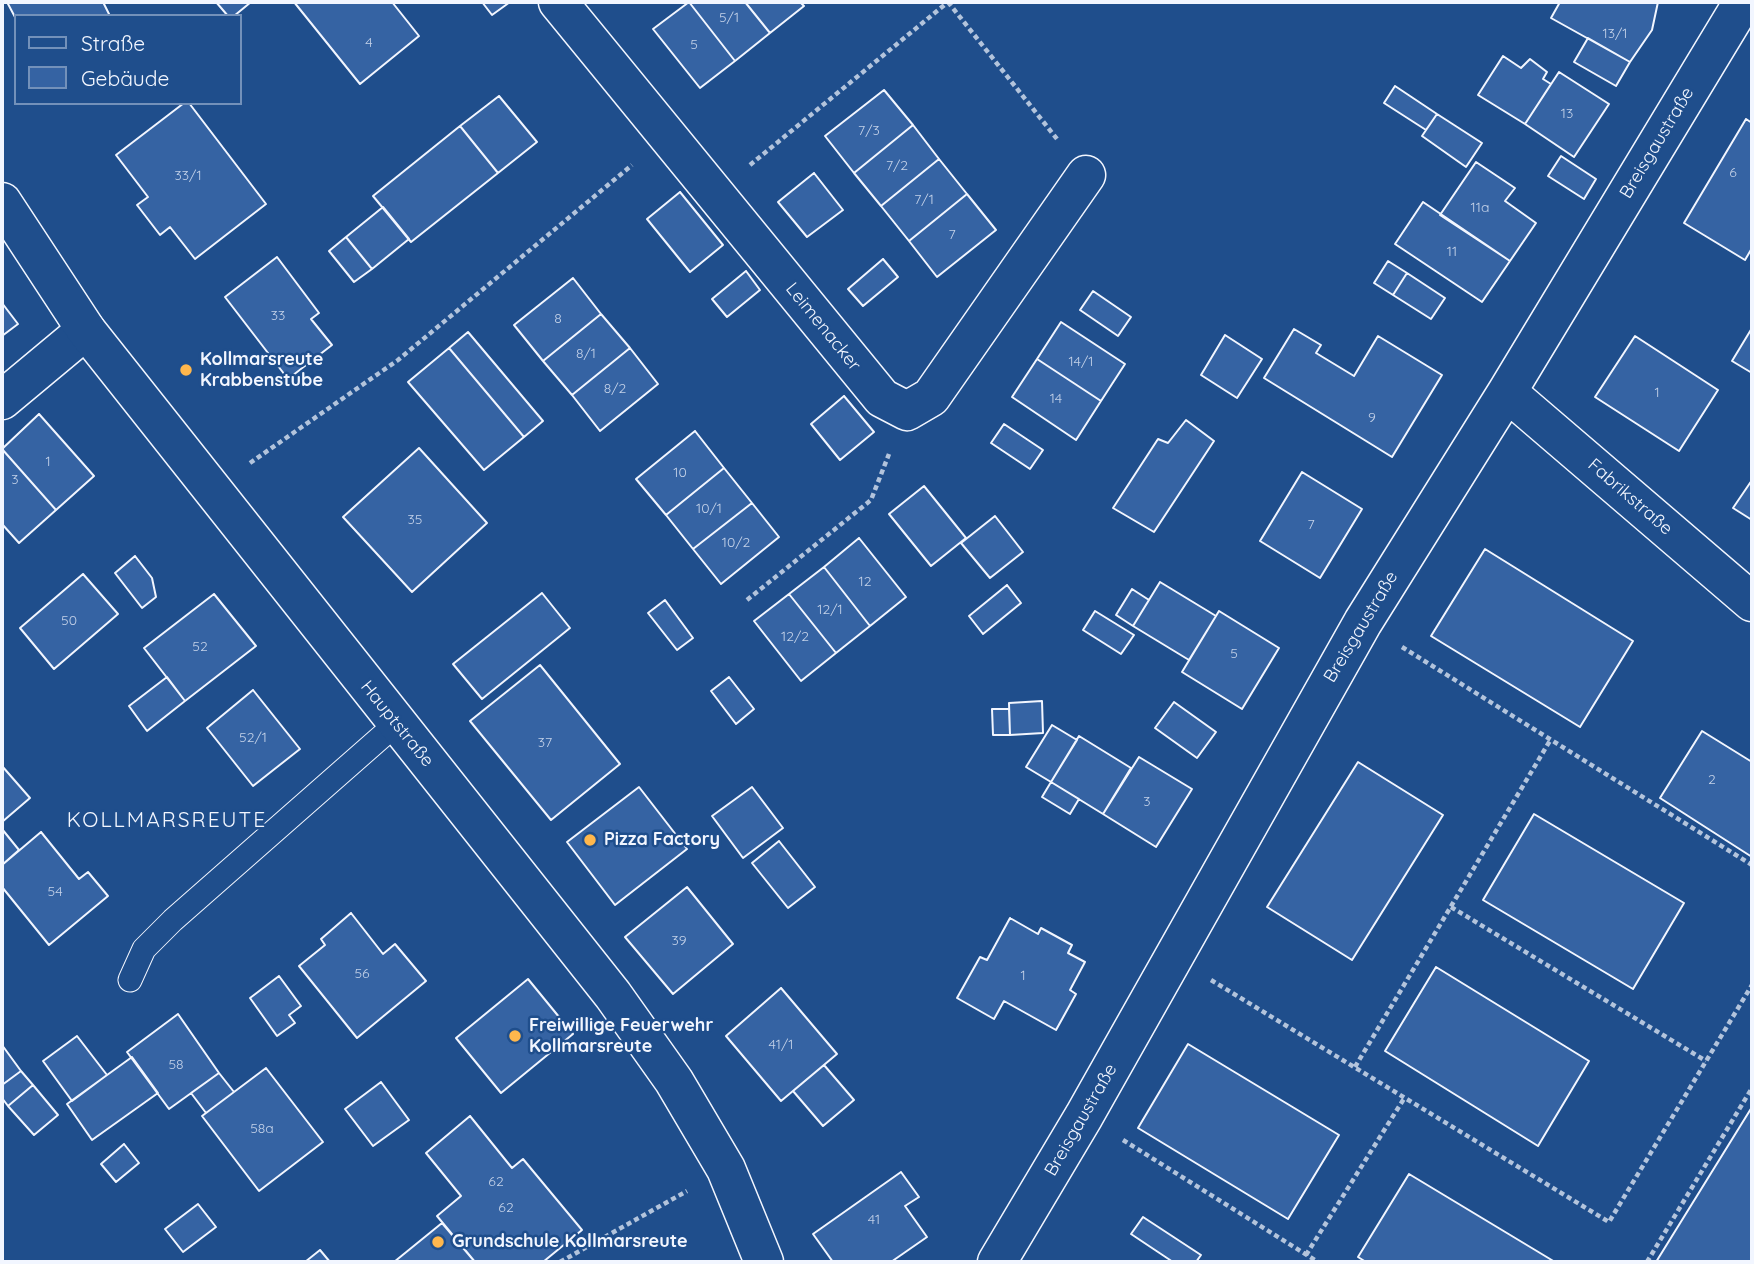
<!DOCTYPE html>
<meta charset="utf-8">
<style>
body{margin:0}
#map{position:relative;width:1754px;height:1264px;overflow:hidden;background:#1f4e8c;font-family:Quicksand,sans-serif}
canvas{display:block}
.frame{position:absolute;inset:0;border:4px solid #f2f6ff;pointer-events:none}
.legend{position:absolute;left:14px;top:14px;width:228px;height:91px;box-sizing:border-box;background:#1f4e8c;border:2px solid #7391ba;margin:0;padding:9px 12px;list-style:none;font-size:21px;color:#f2f6ff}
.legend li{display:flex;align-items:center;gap:14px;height:35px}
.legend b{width:35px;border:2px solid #7391ba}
</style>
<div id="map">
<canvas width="1754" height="1264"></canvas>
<div class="frame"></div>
<ul class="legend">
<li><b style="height:9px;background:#1f4e8c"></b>Straße</li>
<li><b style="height:19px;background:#3563a3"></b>Gebäude</li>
</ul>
</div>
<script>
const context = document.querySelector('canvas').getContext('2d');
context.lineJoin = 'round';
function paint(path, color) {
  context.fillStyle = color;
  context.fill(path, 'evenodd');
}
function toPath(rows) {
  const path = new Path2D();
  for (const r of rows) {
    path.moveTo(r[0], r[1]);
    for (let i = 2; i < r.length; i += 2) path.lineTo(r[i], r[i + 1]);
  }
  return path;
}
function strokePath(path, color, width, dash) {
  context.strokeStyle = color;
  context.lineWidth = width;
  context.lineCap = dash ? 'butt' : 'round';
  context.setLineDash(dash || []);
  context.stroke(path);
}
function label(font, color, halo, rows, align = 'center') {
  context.font = font + ' Quicksand,sans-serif';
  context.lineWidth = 5;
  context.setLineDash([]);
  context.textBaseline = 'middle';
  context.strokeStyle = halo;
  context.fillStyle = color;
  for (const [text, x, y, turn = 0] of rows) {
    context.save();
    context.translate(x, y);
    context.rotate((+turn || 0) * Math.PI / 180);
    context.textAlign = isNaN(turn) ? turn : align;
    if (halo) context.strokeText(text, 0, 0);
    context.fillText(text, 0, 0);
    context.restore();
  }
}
const building = toPath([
 [7,2,103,2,110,16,16,16,16,19,7,2],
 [216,2,251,2,234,16,228,16,216,2],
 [294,2,392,2,419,36,360,84,294,2],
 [482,2,510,2,492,15,482,2],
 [689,2,735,61,700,88,653,29,689,2],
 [689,2,745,2,770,33,735,61,689,2],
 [745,2,800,2,804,6,770,33,745,2],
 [1560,2,1658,2,1652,30,1630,62,1551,18,1560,2],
 [1588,38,1630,62,1616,86,1574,62,1588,38],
 [1503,56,1521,68,1530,59,1547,72,1543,79,1551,84,1525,124,1478,95,1503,56],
 [1559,72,1609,104,1574,157,1525,124,1559,72],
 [1395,86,1437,114,1426,130,1384,103,1395,86],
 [884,90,913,125,854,173,825,136,884,90],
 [499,96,537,142,498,173,460,126,499,96],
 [184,103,189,103,266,204,195,259,170,227,160,235,137,205,148,197,116,155,184,103],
 [1437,114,1482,143,1466,167,1422,136,1437,114],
 [1746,119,1752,123,1752,248,1745,260,1684,223,1746,119],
 [913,125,939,159,881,206,854,173,913,125],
 [460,126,498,173,411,242,373,196,460,126],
 [1561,156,1596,179,1584,199,1548,176,1561,156],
 [939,159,967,194,909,241,881,206,939,159],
 [1476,162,1515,188,1505,201,1536,223,1510,261,1440,215,1476,162],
 [814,173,843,210,807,237,778,202,814,173],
 [680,192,723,245,690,272,647,219,680,192],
 [967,194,996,230,937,277,909,241,967,194],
 [1423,202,1510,261,1482,302,1395,244,1423,202],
 [383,207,409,239,372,269,346,237,383,207],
 [346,237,372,269,354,282,329,251,346,237],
 [277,257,319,313,311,319,332,345,288,379,225,297,277,257],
 [883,259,898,277,863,306,848,289,883,259],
 [1388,261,1407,273,1393,295,1374,283,1388,261],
 [746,271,760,290,727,317,712,299,746,271],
 [1407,273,1445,298,1431,319,1393,295,1407,273],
 [573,278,601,314,543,361,514,325,573,278],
 [1093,291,1131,317,1118,336,1080,310,1093,291],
 [2,303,18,324,2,336,2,303],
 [601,314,630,348,572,395,543,361,601,314],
 [1061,322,1125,364,1101,401,1037,359,1061,322],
 [1752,328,1752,373,1732,361,1752,328],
 [1294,329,1321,345,1316,353,1354,376,1378,336,1442,375,1392,457,1264,378,1294,329],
 [468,332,543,421,524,437,449,348,468,332],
 [1225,335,1262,359,1237,398,1201,375,1225,335],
 [1635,336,1718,390,1679,451,1595,397,1635,336],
 [449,348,524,437,484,470,408,382,449,348],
 [630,348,658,384,600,431,572,395,630,348],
 [1037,359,1101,401,1076,440,1012,397,1037,359],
 [844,396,874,432,840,460,811,424,844,396],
 [39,414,94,476,56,510,2,449,39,414],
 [1186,420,1214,441,1154,532,1113,508,1158,439,1168,443,1186,420],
 [1004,424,1043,450,1030,469,991,443,1004,424],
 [695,431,724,468,666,515,636,479,695,431],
 [419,448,487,523,412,592,343,517,419,448],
 [2,449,56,510,19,543,2,524,2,449],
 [724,468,752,503,693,549,666,515,724,468],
 [1302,472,1362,509,1320,578,1260,541,1302,472],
 [1752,480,1752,520,1733,508,1752,480],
 [924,486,966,538,931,566,889,514,924,486],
 [752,503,779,537,721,584,693,549,752,503],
 [995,516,1023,552,990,578,961,543,995,516],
 [859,538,906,597,870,626,824,567,859,538],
 [1485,549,1633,641,1580,727,1431,636,1485,549],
 [135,556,152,578,156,597,142,608,115,573,135,556],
 [824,567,870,626,836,653,789,594,824,567],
 [83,574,118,614,54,669,20,628,83,574],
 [1160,582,1216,616,1189,660,1133,626,1160,582],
 [1007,585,1021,603,983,634,969,616,1007,585],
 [1132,589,1149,600,1133,626,1116,615,1132,589],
 [542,593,570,628,482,699,453,664,542,593],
 [214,594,256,646,185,701,144,648,214,594],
 [789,594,836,653,801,681,754,621,789,594],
 [665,600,693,638,677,650,648,613,665,600],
 [1095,611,1134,635,1121,654,1083,630,1095,611],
 [1219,611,1279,648,1242,709,1182,672,1219,611],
 [540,665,620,764,551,820,470,721,540,665],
 [167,677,185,701,147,731,129,706,167,677],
 [729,677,754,709,736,724,711,691,729,677],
 [253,690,300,749,253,786,207,728,253,690],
 [1042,701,1043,733,1010,735,1009,703,1042,701],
 [1174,702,1216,732,1197,758,1155,728,1174,702],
 [992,709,1009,709,1010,735,993,735,992,709],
 [1052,725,1077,740,1051,782,1026,767,1052,725],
 [1702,731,1752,762,1752,857,1660,798,1702,731],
 [1079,736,1131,768,1103,814,1051,782,1079,736],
 [1139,757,1192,789,1156,847,1103,814,1139,757],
 [1358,762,1443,815,1352,960,1267,907,1358,762],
 [2,766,30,798,2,822,2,766],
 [1051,782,1079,799,1070,814,1042,797,1051,782],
 [639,787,687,849,615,905,567,842,639,787],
 [752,787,783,828,743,858,712,816,752,787],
 [1534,814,1684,903,1633,989,1483,900,1534,814],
 [2,829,19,850,2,865,2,829],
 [41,832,79,879,88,872,108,896,49,945,2,887,2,865,41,832],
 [779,841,815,887,788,908,752,863,779,841],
 [687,887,733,944,673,994,625,937,687,887],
 [351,913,383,954,395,944,426,981,357,1038,299,966,325,945,321,939,351,913],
 [1010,918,1038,934,1041,928,1072,945,1068,953,1085,962,1070,990,1076,994,1056,1030,1004,1001,994,1019,957,998,980,957,987,960,1010,918],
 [1436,967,1589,1061,1538,1146,1385,1051,1436,967],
 [279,976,301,1006,289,1015,295,1023,277,1036,250,998,279,976],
 [528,979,573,1034,501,1093,456,1038,528,979],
 [781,988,837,1054,781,1101,726,1036,781,988],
 [178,1014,219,1073,169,1109,127,1052,178,1014],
 [77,1036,107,1075,72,1101,43,1061,77,1036],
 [1188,1044,1339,1135,1288,1219,1138,1128,1188,1044],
 [2,1045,21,1071,2,1085,2,1045],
 [132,1057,158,1093,92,1140,67,1104,132,1057],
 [824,1065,854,1100,823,1126,793,1091,824,1065],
 [266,1068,323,1142,259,1191,202,1116,266,1068],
 [21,1071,33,1085,8,1106,2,1098,2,1085,21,1071],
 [219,1073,234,1092,206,1113,191,1093,219,1073],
 [381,1082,409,1120,373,1146,345,1109,381,1082],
 [33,1085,58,1115,34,1135,8,1106,33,1085],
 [1752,1107,1752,1262,1656,1262,1752,1107],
 [470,1116,512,1168,523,1159,582,1230,543,1262,475,1262,437,1216,461,1196,426,1153,470,1116],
 [124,1144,139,1163,116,1182,101,1164,124,1144],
 [901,1172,919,1197,905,1206,927,1237,891,1262,833,1262,813,1234,901,1172],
 [1409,1174,1555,1262,1366,1262,1358,1257,1409,1174],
 [198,1204,216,1227,183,1252,165,1229,198,1204],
 [1143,1217,1201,1255,1196,1262,1173,1262,1131,1234,1143,1217],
 [442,1223,475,1262,394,1262,442,1223],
 [320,1250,330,1262,305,1262,320,1250]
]);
paint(building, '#3563a3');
strokePath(building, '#f2f6ff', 2);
const service = toPath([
 [130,980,144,949,173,920,396,724]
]);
const minor = toPath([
 [558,2,882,398,907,411,931,397,1086,175],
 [1507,392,1752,602],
 [2,400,86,330],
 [997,1262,1084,1116,1363,622,1507,392,1743,2]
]);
const secondary = toPath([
 [2,202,86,330,613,995,674,1081,726,1169,764,1262]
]);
strokePath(service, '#f2f6ff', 25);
strokePath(minor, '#f2f6ff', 41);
strokePath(secondary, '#f2f6ff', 41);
strokePath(toPath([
 [948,2,1057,139],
 [750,165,948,2],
 [250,463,398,360,632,165],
 [747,600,871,500,889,454],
 [1402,647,1752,865],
 [1451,907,1706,1061],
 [1211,980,1609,1222,1752,985],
 [1355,1067,1551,739],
 [1123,1140,1318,1262],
 [1306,1255,1405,1097],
 [560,1262,687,1191],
 [1647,1262,1752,1088]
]), '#b3c4dc', 4.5, [5, 3.5]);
strokePath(service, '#1f4e8c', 23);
strokePath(minor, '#1f4e8c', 38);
strokePath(secondary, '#1f4e8c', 38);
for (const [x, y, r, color] of [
 [186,370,7,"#ffb74d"],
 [590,840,7,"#ffb74d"],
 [515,1036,7,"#ffb74d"],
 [438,1242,7,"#ffb74d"]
]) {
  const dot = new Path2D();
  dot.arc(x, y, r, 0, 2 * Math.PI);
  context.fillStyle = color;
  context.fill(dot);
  strokePath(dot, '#1f4e8c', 2.5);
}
label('14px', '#c3d1e8', null, [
 ["5/1",729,18],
 ["13/1",1615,34],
 ["4",369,43],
 ["5",694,45],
 ["13",1567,114],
 ["7/3",869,131],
 ["7/2",897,166],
 ["6",1733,173],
 ["33/1",188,176],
 ["7/1",924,200],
 ["11a",1480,208],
 ["7",952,235],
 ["11",1452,252],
 ["33",278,316],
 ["8",558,319],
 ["8/1",586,354],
 ["14/1",1081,362],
 ["8/2",615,389],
 ["1",1657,393],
 ["14",1056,399],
 ["9",1372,418],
 ["1",48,462],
 ["10",680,473],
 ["3",15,480],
 ["10/1",709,509],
 ["35",415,520],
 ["7",1311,525],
 ["10/2",736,543],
 ["12",865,582],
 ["12/1",830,610],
 ["50",69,621],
 ["12/2",795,637],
 ["52",200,647],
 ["5",1234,654],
 ["52/1",253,738],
 ["37",545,743],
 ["2",1712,780],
 ["3",1147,802],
 ["54",55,892],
 ["39",679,941],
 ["56",362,974],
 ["1",1023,976],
 ["41/1",781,1045],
 ["58",176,1065],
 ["58a",262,1129],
 ["62",496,1182],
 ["62",506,1208],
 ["41",874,1220]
]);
label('18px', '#f2f6ff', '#1f4e8c', [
 ["Breisgaustraße",1657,143,-59],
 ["Leimenacker",823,327,51],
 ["Fabrikstraße",1630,497,41],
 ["Breisgaustraße",1361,627,-59],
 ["Hauptstraße",397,724,51],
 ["Breisgaustraße",1081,1120,-60]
]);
label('bold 18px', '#f2f6ff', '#1f4e8c', [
 ["Kollmarsreute",200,360],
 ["Krabbenstube",200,381],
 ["Pizza Factory",604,840],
 ["Freiwillige Feuerwehr",529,1026],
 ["Kollmarsreute",529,1047],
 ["Grundschule Kollmarsreute",452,1242]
], 'left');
context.letterSpacing = '2px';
label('21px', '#f2f6ff', '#1f4e8c', [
 ["KOLLMARSREUTE",167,821]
]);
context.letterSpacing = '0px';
</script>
